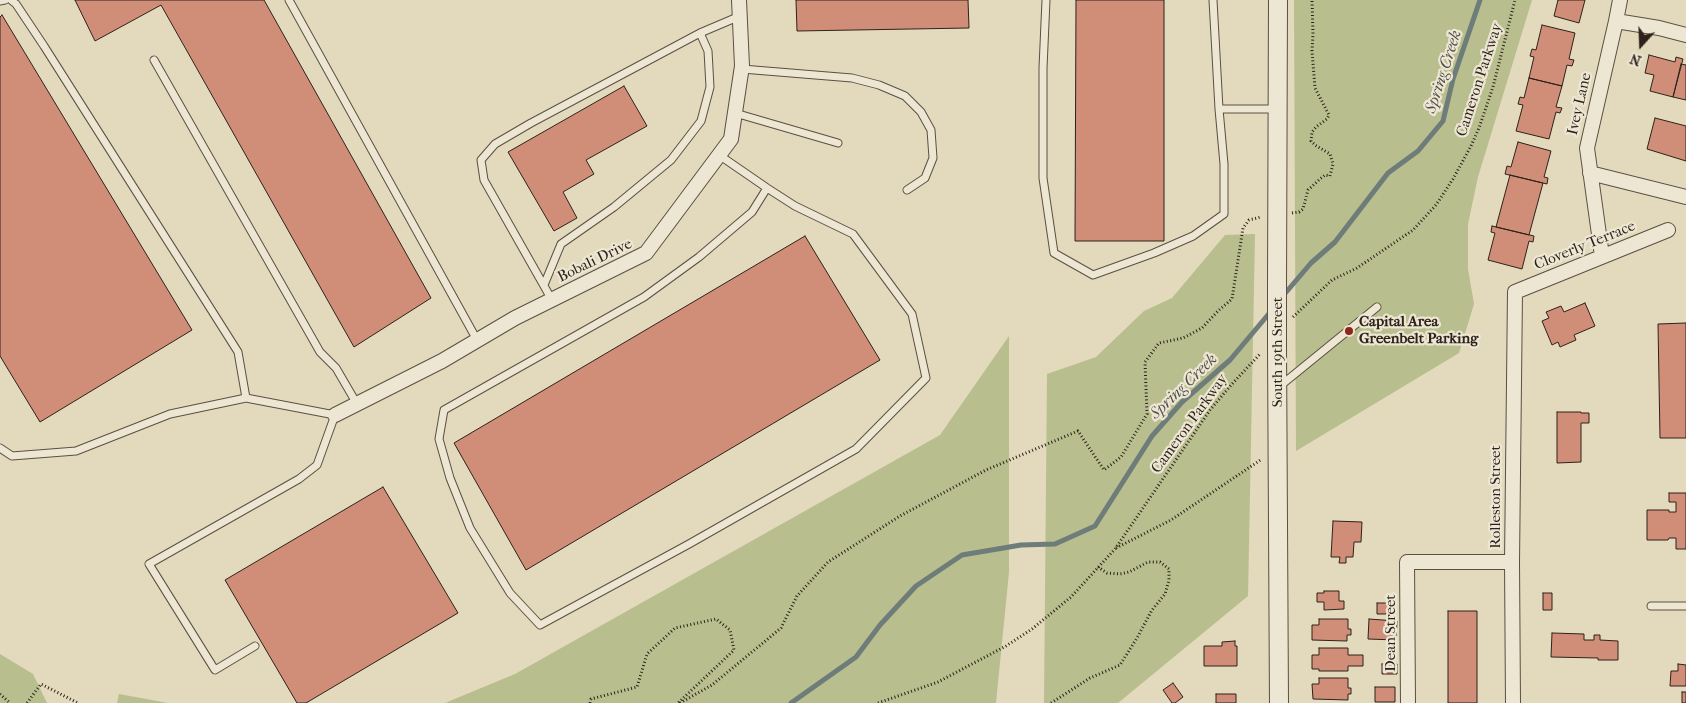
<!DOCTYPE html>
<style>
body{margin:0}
#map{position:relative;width:1686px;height:703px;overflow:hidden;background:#e3d9bc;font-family:"IM FELL French Canon",serif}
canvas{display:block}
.north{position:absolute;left:1616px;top:20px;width:50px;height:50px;-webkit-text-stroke:4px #ede6d3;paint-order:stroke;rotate:200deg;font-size:14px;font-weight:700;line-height:20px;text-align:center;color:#2d221b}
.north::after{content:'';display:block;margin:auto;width:18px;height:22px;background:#2d221b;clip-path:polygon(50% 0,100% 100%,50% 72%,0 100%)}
</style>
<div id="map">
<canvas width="1686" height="703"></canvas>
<div class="north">N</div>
</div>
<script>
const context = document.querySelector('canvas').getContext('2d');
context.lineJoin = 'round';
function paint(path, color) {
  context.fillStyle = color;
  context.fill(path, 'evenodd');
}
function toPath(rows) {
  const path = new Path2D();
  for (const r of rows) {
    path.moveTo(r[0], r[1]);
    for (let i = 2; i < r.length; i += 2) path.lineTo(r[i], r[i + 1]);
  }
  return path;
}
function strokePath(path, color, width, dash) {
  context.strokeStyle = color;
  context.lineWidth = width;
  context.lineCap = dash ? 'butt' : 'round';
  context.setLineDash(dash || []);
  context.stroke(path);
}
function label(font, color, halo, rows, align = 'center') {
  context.font = font + ' "IM FELL French Canon",serif';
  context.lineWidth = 4.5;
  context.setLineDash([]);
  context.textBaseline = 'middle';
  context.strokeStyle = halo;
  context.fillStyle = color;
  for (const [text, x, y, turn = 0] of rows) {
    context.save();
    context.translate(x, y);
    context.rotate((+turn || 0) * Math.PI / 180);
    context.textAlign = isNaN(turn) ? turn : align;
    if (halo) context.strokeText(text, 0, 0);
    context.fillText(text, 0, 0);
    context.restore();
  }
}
paint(toPath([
 [1294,0,1532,0,1478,177,1468,224,1468,269,1474,304,1459,353,1296,451],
 [1255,234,1248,596,1118,703,1044,703,1047,374,1096,357,1144,311,1172,298,1225,235],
 [1009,336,1009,572,996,703,445,703,515,674,940,435],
 [0,654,33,674,47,703,0,703],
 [119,694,168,703,117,703]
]), '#b8be8d');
strokePath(toPath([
 [1282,297,1311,263,1335,242,1388,173,1418,151,1443,121,1453,79,1480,0],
 [791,703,856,657,880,625,916,586,962,555,1021,545,1055,544,1095,526,1152,436,1182,402,1230,360,1272,310]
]), '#6e7c7a', 5);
const building = toPath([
 [75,0,264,0,431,298,354,347,161,5,95,41,75,0],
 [796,0,968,0,969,28,797,31,796,0],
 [1076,0,1164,0,1164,241,1075,241,1076,0],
 [1558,0,1585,0,1579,23,1554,16,1558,0],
 [2,15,192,330,40,422,0,356,0,17,2,15],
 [1542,25,1575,33,1569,59,1574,60,1572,66,1567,65,1562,86,1529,78,1534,57,1530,56,1532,49,1536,50,1542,25],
 [1649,55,1675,62,1676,57,1683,59,1673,97,1650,91,1654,75,1645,73,1649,55],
 [1681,64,1686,65,1686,100,1673,97,1681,64],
 [1529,78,1562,86,1556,107,1562,108,1560,113,1556,112,1549,139,1516,131,1523,105,1518,104,1520,97,1524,98,1529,78],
 [624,86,647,126,586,160,594,174,563,192,577,218,554,231,508,152,624,86],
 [1655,118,1686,126,1686,161,1647,149,1655,118],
 [1518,142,1551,151,1544,177,1548,178,1547,184,1505,174,1507,166,1511,167,1518,142],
 [1510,175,1543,183,1529,235,1496,227,1510,175],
 [1492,226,1534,236,1533,242,1529,241,1522,269,1488,260,1495,233,1491,232,1492,226],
 [805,236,880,360,526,570,454,443,805,236],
 [1585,303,1595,326,1574,335,1576,340,1560,347,1558,342,1552,345,1542,321,1549,318,1546,312,1561,306,1564,312,1585,303],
 [1686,323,1686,438,1660,438,1658,324,1686,323],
 [1557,412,1581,412,1581,413,1589,413,1589,423,1581,423,1581,462,1557,463,1557,412],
 [383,487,458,613,306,703,297,703,225,580,383,487],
 [1669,493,1686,493,1686,549,1676,549,1676,538,1669,538,1668,540,1647,540,1647,510,1669,510,1669,512,1676,512,1676,502,1669,502,1669,493],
 [1333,521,1362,522,1361,542,1354,542,1353,557,1346,557,1346,563,1339,563,1340,557,1331,557,1333,521],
 [1324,591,1339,591,1339,601,1344,601,1344,609,1324,610,1324,602,1317,602,1317,593,1324,593,1324,591],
 [1543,593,1552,593,1552,610,1543,610,1543,593],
 [1377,603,1394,603,1395,614,1377,614,1377,603],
 [1448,611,1477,611,1477,703,1448,703,1448,611],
 [1319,619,1348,619,1348,629,1351,629,1351,635,1347,635,1347,641,1312,640,1312,625,1319,625,1319,619],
 [1369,619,1397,621,1396,640,1368,639,1369,619],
 [1552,633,1584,634,1584,640,1594,640,1594,635,1600,635,1600,640,1618,641,1618,660,1598,660,1598,658,1551,657,1552,633],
 [1235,641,1235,646,1237,646,1237,666,1204,666,1204,646,1222,646,1222,642,1235,641],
 [1319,648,1348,648,1348,655,1363,655,1363,666,1348,666,1348,671,1319,671,1319,669,1312,669,1312,655,1319,655,1319,648],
 [1382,664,1397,664,1397,674,1382,674,1382,664],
 [1678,664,1686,665,1686,686,1670,686,1671,671,1678,671,1678,664],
 [1319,678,1348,678,1348,688,1351,688,1351,694,1348,694,1348,700,1313,699,1312,684,1319,684,1319,678],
 [1173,683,1183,697,1175,703,1172,703,1163,690,1173,683],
 [1375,687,1395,687,1395,702,1375,702,1375,687],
 [1682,692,1686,692,1686,703,1682,703,1682,692],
 [1216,694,1236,694,1236,703,1216,703,1216,694]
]);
paint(building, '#d08d77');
strokePath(building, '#2d221b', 1);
const service = toPath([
 [11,0,16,4,44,46,238,352,246,398],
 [289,0,477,340],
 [1046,0,1043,68,1043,178,1054,253,1093,275,1154,253,1193,236,1224,214,1224,164,1219,109],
 [1213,0,1219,109,1277,109],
 [0,1,5,0],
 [154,60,320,352,336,368,357,404],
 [742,69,852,78,879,85,905,96,921,112,931,130,933,158,925,178,907,190],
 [735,113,838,143],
 [719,155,767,188,795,206,853,234,912,314,926,378,856,449,689,544,540,625,510,593,470,528,450,478,439,439,444,410,644,297,699,257,752,212,767,188],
 [544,285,561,244,614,207,671,160,701,121,710,87,708,51,700,33],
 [552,300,484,180,481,160,495,144,531,123,700,33,740,16],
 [1280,386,1377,307],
 [0,448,12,456,76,451,170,414,246,398,335,415,317,465,299,479,149,564,215,670,255,646],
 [1651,606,1686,606]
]);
const minor = toPath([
 [1620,0,1616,21,1659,28,1686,35],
 [1590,173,1686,197],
 [1602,256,1587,148,1616,21],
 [335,415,442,361,515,318,646,253,731,139,742,66,739,0],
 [1408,703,1407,562,1512,562],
 [1513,703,1512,562,1515,292,1668,230]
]);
const tertiary = toPath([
 [1277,285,1278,0],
 [1277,347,1279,703]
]);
strokePath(service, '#5a5043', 9);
strokePath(minor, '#5a5043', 16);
strokePath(tertiary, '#5a5043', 20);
strokePath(toPath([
 [1292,213,1299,212,1303,209,1308,190,1320,179,1325,175,1330,176,1333,164,1330,154,1315,145,1311,141,1312,132,1316,127,1327,119,1329,115,1315,88,1312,51,1313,34,1312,0],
 [1293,317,1332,280,1357,268,1413,230,1436,205,1453,179,1471,146,1479,128,1493,87,1515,0],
 [1116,548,1171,520,1262,459],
 [0,694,10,703],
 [27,703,41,684,78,703],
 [590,703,591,699,637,687,647,654,675,628,716,619,730,630,734,650,678,703],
 [680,703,712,685,781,628,797,596,828,562,900,516,986,470,1078,431,1104,470,1121,457,1147,414,1145,362,1159,343,1183,338,1202,328,1218,311,1232,299,1243,228,1249,220,1261,217],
 [878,703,938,682,1006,646,1032,629,1071,597,1115,549,1210,410,1232,384,1261,353],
 [1051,703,1090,678,1120,665,1137,638,1152,610,1165,594,1169,580,1169,569,1160,562,1148,562,1129,572,1120,574,1107,573,1098,567]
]), '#2d221b', 3, [1, 2.5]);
strokePath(service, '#ede6d3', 7);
strokePath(minor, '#ede6d3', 14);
strokePath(tertiary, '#ede6d3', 18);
const tertiaryBridge = toPath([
 [1277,285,1277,347]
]);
strokePath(tertiaryBridge, '#5a5043', 20, []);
strokePath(tertiaryBridge, '#ede6d3', 18);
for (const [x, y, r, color] of [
 [1349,331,5,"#8f2418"]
]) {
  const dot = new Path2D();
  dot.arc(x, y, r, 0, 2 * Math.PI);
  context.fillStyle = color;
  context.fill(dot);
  strokePath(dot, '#ede6d3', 2);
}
label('15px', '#2d221b', '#ede6d3', [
 ["Cameron Parkway",1480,80,-72],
 ["Ivey Lane",1580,104,-77],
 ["Cloverly Terrace",1585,246,-22],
 ["Bobali Drive",595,261,-26],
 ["South 19th Street",1278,352,-90],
 ["Cameron Parkway",1190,424,-54],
 ["Rolleston Street",1496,497,-90],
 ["Dean Street",1391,633,-90]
]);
label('bold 15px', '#2d221b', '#ede6d3', [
 ["Capital Area",1359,322],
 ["Greenbelt Parking",1359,339]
], 'left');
label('italic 16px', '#4d4f4b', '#ede6d3', [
 ["Spring Creek",1444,72,-72],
 ["Spring Creek",1184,387,-44]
]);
</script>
